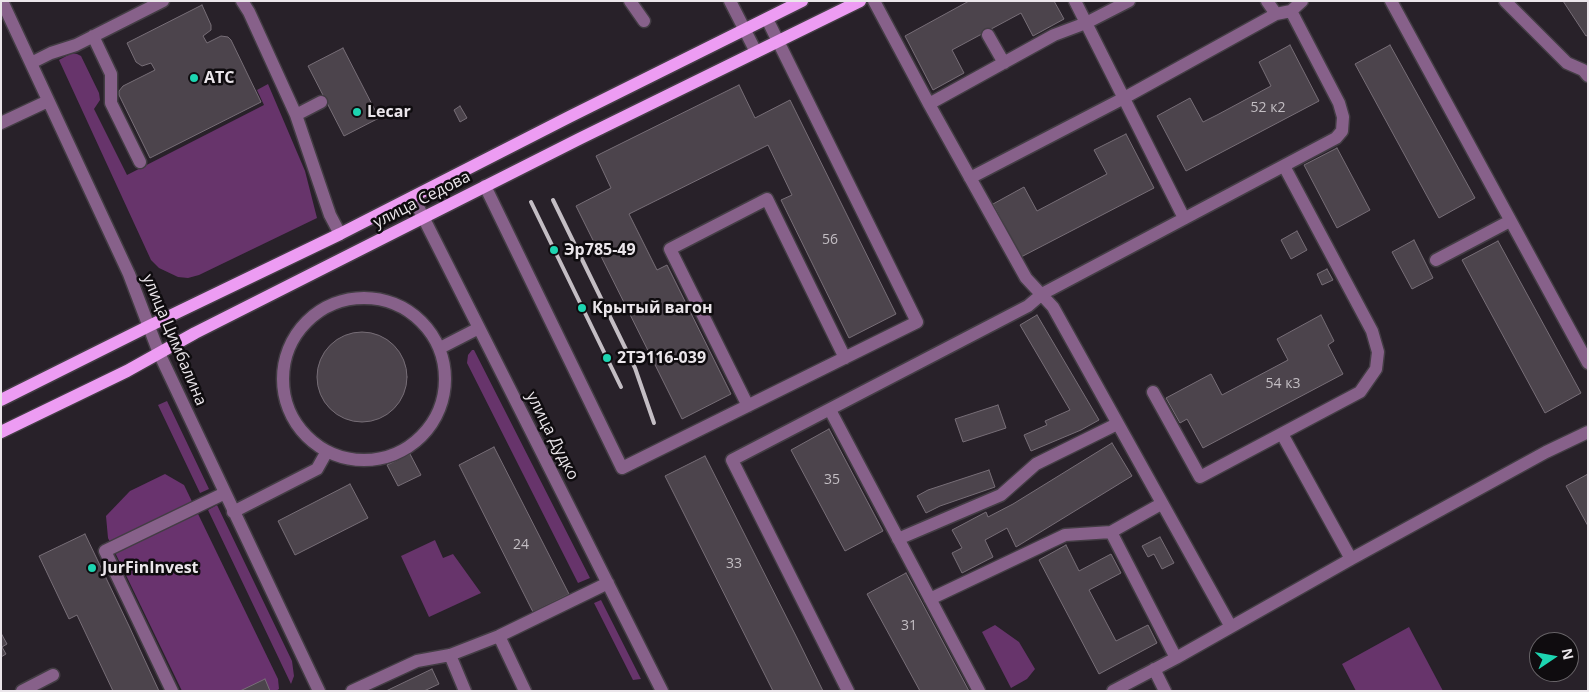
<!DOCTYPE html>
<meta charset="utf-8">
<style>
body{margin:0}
#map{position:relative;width:1589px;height:692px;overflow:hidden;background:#282129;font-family:"Open Sans",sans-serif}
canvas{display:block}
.frame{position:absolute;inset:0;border:2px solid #ebe6eb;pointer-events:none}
.north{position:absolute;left:1529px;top:632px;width:50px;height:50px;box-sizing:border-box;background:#0f0c0f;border:1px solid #676367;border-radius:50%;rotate:78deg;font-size:14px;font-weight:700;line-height:20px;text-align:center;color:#ebe6eb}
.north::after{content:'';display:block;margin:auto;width:18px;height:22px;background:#1dd5b1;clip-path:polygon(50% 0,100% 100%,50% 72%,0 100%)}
</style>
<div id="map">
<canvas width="1589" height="692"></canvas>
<div class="frame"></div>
<div class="north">N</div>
</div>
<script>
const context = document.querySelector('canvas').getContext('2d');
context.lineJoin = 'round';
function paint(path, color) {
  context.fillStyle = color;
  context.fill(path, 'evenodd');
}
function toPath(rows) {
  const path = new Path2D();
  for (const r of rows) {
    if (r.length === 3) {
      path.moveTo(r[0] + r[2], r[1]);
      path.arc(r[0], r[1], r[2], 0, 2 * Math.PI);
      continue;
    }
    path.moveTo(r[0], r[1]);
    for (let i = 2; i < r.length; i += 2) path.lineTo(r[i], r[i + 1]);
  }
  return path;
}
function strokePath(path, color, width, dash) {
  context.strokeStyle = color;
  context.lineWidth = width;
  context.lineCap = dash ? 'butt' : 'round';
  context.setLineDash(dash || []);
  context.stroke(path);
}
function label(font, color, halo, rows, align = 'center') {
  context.font = font + ' "Open Sans",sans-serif';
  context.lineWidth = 5;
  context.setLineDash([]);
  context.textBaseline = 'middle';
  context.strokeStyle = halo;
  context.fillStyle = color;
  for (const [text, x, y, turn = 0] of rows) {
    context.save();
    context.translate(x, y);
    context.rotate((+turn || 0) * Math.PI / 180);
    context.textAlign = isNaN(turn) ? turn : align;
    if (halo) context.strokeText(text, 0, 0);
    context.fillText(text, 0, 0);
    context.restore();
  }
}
paint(toPath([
 [72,53,77,54,81,56,99,93,100,100,94,109,127,175,264,105,257,90,268,84,305,171,317,218,199,275,188,278,178,277,159,268,151,260,59,60],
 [472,350,474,350,590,578,578,583,467,363,468,355],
 [167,401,209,489,200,493,158,405],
 [217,505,292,661,294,676,291,684,208,510],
 [435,540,443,558,453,554,481,593,429,617,401,556],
 [601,600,641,679,633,680,594,603],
 [995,625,1019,642,1035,669,1027,679,1011,688,982,632],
 [1409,627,1443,691,1356,691,1342,664]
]), '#67346b');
paint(toPath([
 [165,474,184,485,278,679,279,689,276,691,182,691,108,538,106,516,130,491]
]), '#69336e');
const building = toPath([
 [969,1,1054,1,1064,19,1033,36,1021,13,952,50,964,73,933,90,905,36,969,1],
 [1563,1,1588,1,1588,35,1586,36,1563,1],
 [202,5,211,25,211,30,203,36,207,43,221,36,228,37,231,40,261,102,150,158,119,95,119,91,123,86,155,70,151,63,142,66,136,62,127,43,202,5],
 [1290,45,1319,101,1186,171,1157,116,1190,98,1203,122,1217,115,1271,86,1259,62,1290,45],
 [1390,45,1475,198,1439,218,1355,64,1390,45],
 [343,48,379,118,344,136,308,66,343,48],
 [739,85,755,118,790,100,896,314,849,338,781,200,792,195,768,145,629,214,657,270,667,265,731,394,682,419,576,206,611,188,596,156,739,85],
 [460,106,467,118,460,122,454,110,460,106],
 [1126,134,1154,188,1021,257,993,204,1024,187,1037,211,1107,174,1094,150,1126,134],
 [1337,148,1370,210,1337,228,1304,165,1337,148],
 [1297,231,1307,250,1291,259,1281,240,1297,231],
 [1414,240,1433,278,1412,289,1392,252,1414,240],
 [1498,241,1581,393,1545,413,1462,260,1498,241],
 [1327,269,1333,280,1322,285,1317,274,1327,269],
 [1037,315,1099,420,1081,430,1031,451,1024,435,1047,425,1045,421,1070,410,1020,325,1037,315],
 [1321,315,1334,341,1328,345,1343,374,1203,448,1187,419,1180,423,1166,398,1211,374,1222,395,1288,360,1277,339,1321,315],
 [362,377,45],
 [998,405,1006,428,963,442,955,419,998,405],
 [829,429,883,531,845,551,791,450,829,429],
 [1112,443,1132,476,1016,547,1007,528,985,540,993,557,962,573,952,553,962,548,952,530,986,512,988,517,1013,504,1112,443],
 [494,447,569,594,533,612,459,465,494,447],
 [410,454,421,475,398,486,387,465,410,454],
 [705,456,797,638,823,691,773,691,665,476,705,456],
 [989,470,995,487,940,506,926,513,917,496,928,490,989,470],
 [1588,474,1588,526,1566,486,1588,474],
 [350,484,368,518,295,555,278,521,350,484],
 [85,534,129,626,159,691,113,691,77,615,69,619,39,556,85,534],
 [1160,537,1174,563,1162,569,1154,554,1148,557,1142,546,1160,537],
 [1066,545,1079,571,1111,554,1121,573,1089,590,1116,641,1148,625,1157,643,1099,674,1039,560,1066,545],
 [906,573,919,597,969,691,920,691,867,594,906,573],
 [1,633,7,644,2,647,6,654,1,657,1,633],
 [432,669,439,684,424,691,386,691,432,669],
 [265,679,270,691,240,691,265,679]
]);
paint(building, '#4c444c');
strokePath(building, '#776e77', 1);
const minor = toPath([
 [2,1,129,274,159,353,319,691],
 [242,1,249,12,296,115,330,215,340,234],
 [630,1,644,21],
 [730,1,756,52],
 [874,1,929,104,1026,278,1053,307,1231,627],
 [1075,1,1184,218],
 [1267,1,1276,14],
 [1391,1,1588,363],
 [1505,1,1567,63,1583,70,1588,76],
 [988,35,1004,63],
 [93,36,111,74,111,103,140,162],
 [31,63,51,53,76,45,163,1],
 [929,104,1054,35,1086,23,1129,1],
 [296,115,321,102],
 [1,123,48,101],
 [970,178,1124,98,1276,14,1291,11,1302,1],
 [485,186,622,468,917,322,767,19],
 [413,197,662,691],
 [1436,260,1510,221],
 [364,379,81],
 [440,348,479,328],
 [1153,392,1200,477,1360,392,1376,369,1378,352,1372,331,1284,166],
 [748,406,670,249,767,199,845,358],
 [830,410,979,691],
 [1282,434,1351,559],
 [1161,504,1111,532,1176,658],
 [233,512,317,469,326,453],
 [898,539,1001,495,1036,464,1117,424],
 [930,599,1065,535,1111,532],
 [499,636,525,691],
 [450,655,465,691],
 [1154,669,1165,691],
 [22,691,53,675],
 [172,691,105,551,225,493],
 [352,691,417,661,450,655,499,636,608,583],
 [848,691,732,460,1028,306,1042,294,1336,138,1342,131,1343,117,1339,103,1291,11],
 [1113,691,1176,658,1351,559,1546,452,1588,432]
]);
const major = toPath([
 [1,400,149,326,340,234,569,117,802,1],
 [1,432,127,371,195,333,579,139,860,1]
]);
strokePath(minor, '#433d44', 15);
strokePath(major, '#433d44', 15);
strokePath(minor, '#87618a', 12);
strokePath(major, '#ed9cf3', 12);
strokePath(toPath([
 [553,200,635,368,654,423],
 [531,202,621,387]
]), '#c4bec4', 4);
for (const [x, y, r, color] of [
 [194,78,5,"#1dd5b1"],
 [357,112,5,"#1dd5b1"],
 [554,250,5,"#1dd5b1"],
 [582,308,5,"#1dd5b1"],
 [607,358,5,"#1dd5b1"],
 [92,568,5,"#1dd5b1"]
]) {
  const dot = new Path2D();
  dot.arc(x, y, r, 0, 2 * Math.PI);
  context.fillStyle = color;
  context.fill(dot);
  strokePath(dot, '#0f0c0f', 2);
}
label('14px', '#c3bec3', null, [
 ["52 к2",1268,108],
 ["56",830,240],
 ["54 к3",1283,384],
 ["35",832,480],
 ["24",521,545],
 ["33",734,564],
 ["31",909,626]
]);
label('bold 16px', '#ebe6eb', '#0f0c0f', [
 ["АТС",204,78],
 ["Lecar",367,112],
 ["Эр785-49",564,250],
 ["Крытый вагон",592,308],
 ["2ТЭ116-039",617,358],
 ["JurFinInvest",102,568]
], 'left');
label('16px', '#ebe6eb', '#0f0c0f', [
 ["улица Седова",422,200,-27],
 ["улица Цимбалина",174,340,67],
 ["улица Дудко",552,436,63]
]);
</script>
